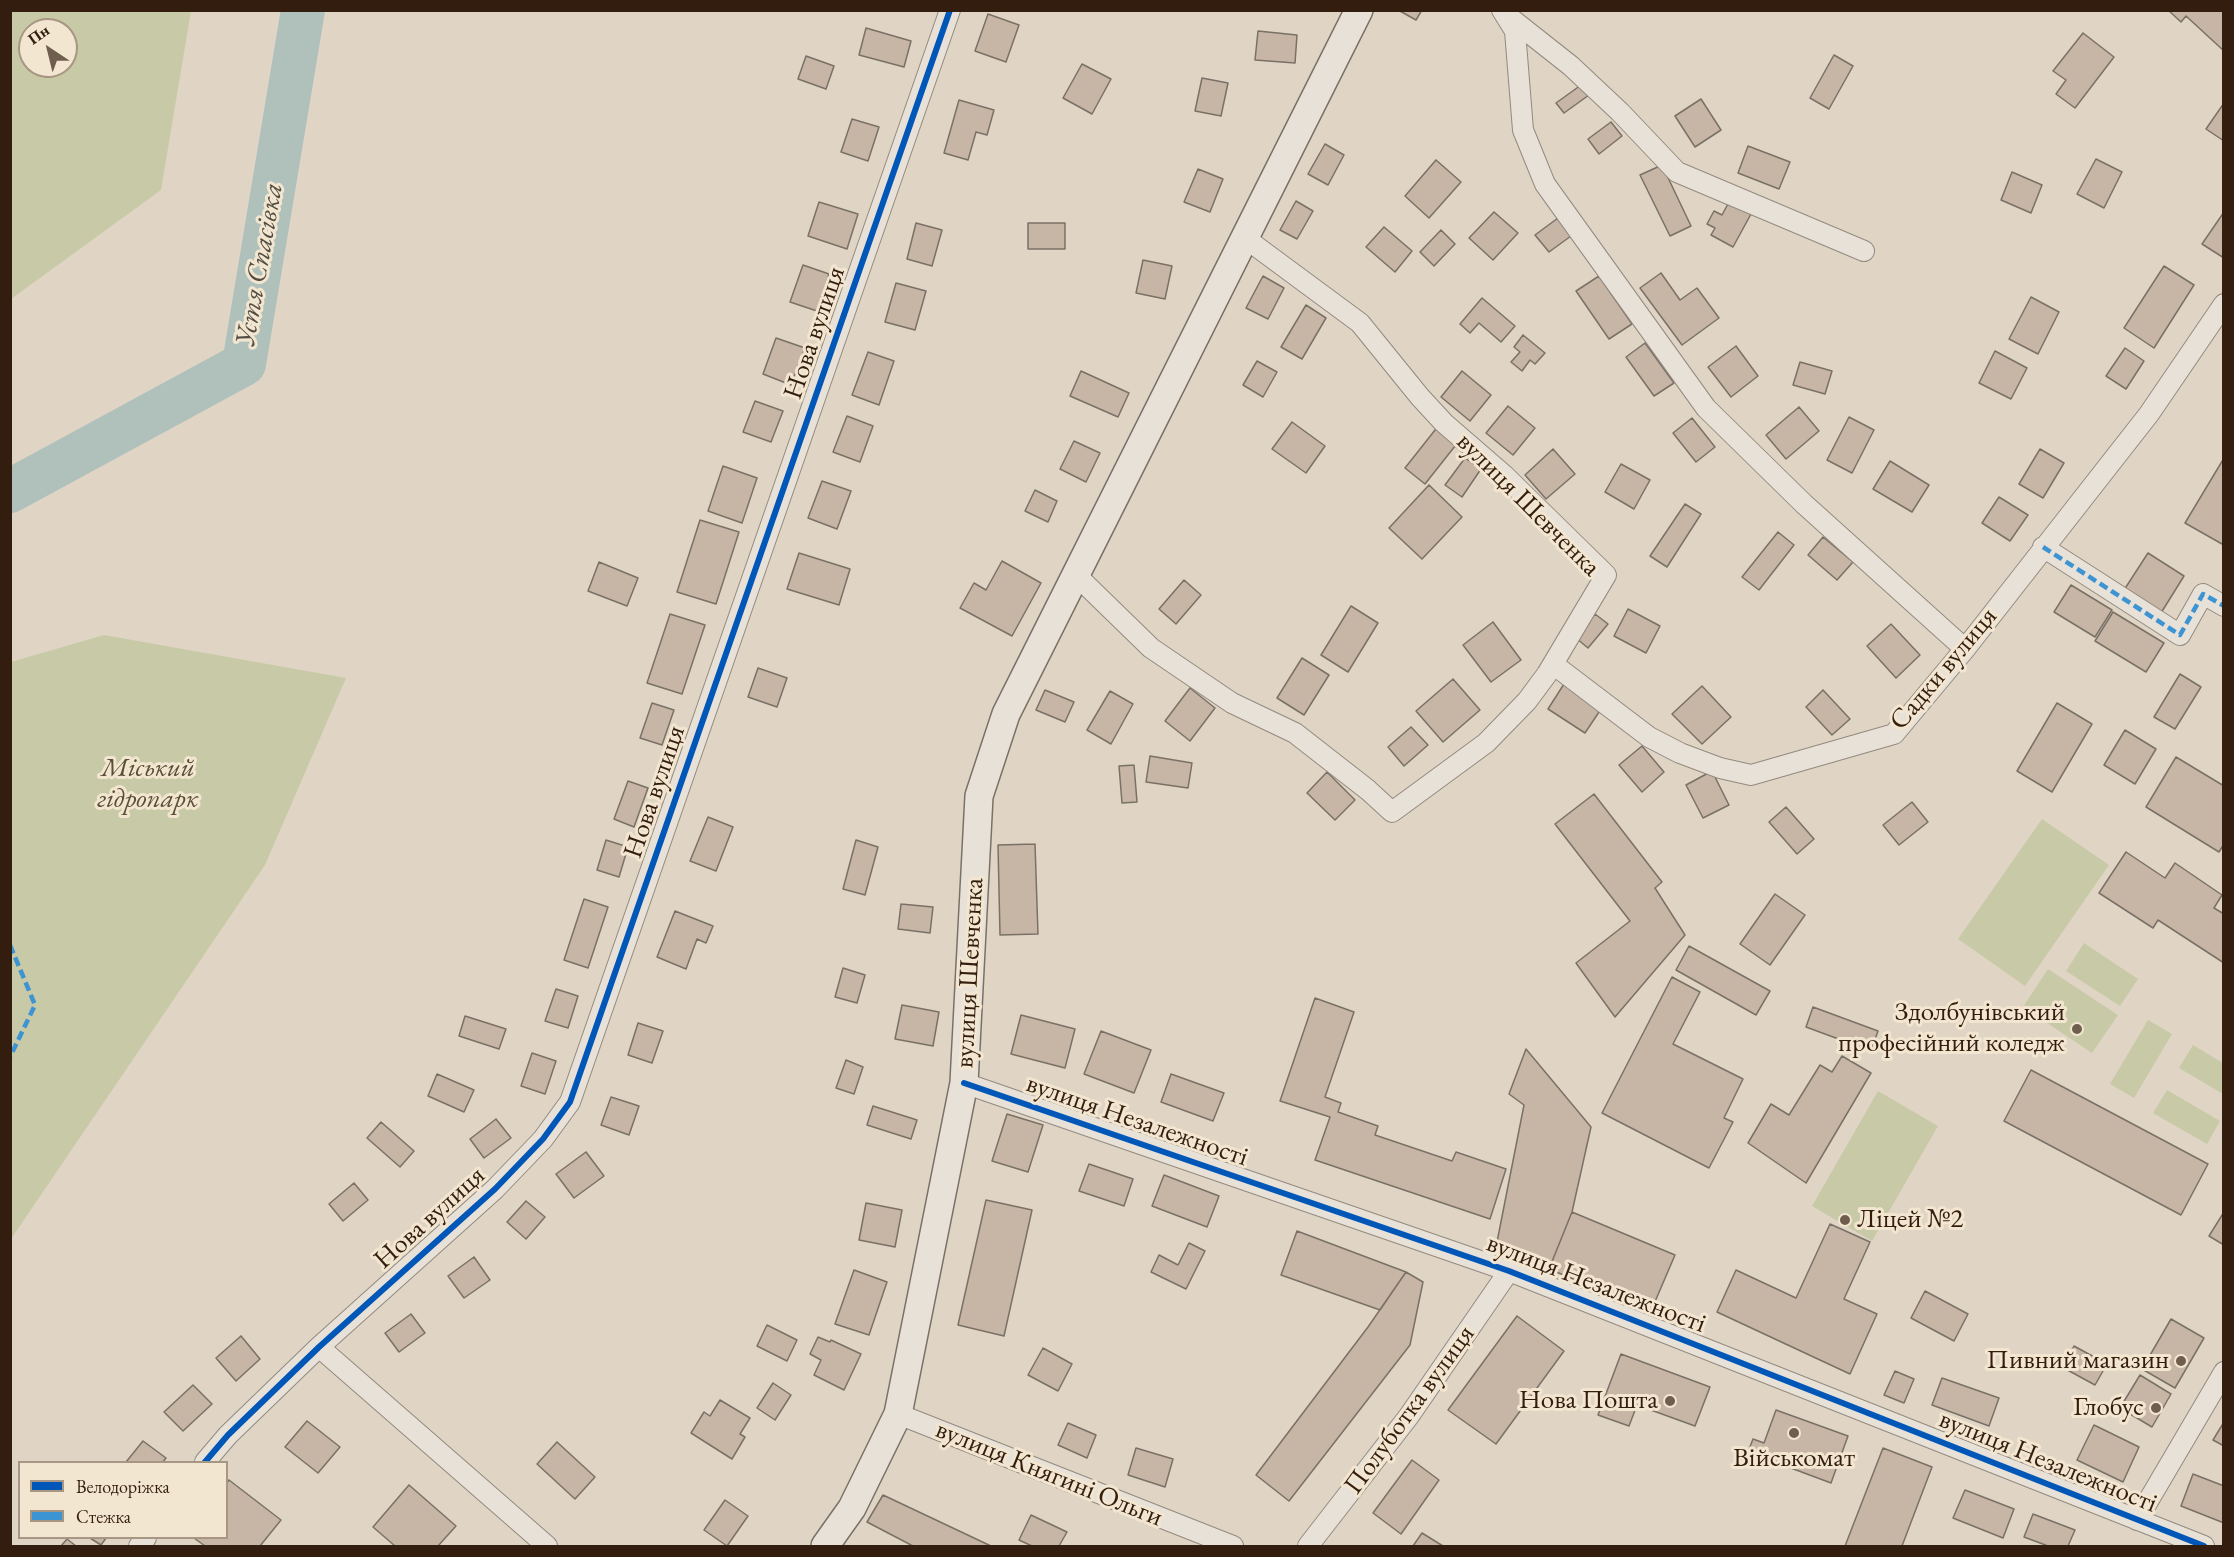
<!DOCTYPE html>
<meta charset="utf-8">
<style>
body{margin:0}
#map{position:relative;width:2234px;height:1557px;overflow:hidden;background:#e0d5c4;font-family:"EB Garamond",serif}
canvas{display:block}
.frame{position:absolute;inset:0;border:12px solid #321d0f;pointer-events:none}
.legend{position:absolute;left:18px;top:1461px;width:210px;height:78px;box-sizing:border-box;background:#f3e6d0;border:2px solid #a69683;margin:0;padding:8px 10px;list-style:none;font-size:18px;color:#321d0f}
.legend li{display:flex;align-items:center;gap:12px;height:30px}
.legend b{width:30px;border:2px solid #a69683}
.north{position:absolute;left:18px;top:18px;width:60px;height:60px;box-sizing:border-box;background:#f3e6d0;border:2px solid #a69683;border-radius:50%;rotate:325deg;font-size:16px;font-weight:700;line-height:24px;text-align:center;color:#321d0f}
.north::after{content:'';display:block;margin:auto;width:21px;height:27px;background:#6f5d4e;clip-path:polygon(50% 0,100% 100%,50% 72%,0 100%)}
</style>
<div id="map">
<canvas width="2234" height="1557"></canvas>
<div class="frame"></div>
<ul class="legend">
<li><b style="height:8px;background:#0057b8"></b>Велодоріжка</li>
<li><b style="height:8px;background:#3d94d2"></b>Стежка</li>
</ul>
<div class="north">Пн</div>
</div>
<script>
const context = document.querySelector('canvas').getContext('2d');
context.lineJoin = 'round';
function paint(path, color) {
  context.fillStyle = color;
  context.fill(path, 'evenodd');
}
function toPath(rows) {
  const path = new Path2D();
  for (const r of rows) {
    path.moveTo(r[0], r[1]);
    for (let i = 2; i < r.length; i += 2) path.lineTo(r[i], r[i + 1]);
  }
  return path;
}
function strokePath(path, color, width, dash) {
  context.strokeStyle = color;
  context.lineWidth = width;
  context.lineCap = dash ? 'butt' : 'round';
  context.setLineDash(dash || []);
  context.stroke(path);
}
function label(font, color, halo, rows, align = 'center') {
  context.font = font + ' "EB Garamond",serif';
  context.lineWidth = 6;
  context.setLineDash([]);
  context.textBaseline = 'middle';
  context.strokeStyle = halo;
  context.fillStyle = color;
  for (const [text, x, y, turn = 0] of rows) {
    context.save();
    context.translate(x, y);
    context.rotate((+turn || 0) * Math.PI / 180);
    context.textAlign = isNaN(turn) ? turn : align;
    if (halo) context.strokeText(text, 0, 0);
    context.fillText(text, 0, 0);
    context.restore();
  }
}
paint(toPath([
 [11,10,191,11,161,190,11,299],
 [30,30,66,30,66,66,30,66],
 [104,635,346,678,265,865,11,1239,11,662],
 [2042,819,2109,865,2025,986,1958,939],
 [2084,943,2138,979,2120,1006,2066,971],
 [2048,969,2118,1015,2092,1053,2023,1007],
 [2148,1020,2172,1034,2134,1098,2110,1084],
 [2193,1045,2223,1063,2223,1094,2179,1068],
 [2167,1090,2220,1121,2207,1144,2153,1113],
 [1878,1091,1938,1126,1872,1241,1812,1206]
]), '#c8c9a7');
strokePath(toPath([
 [10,491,244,364,303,10]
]), '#b0c1bc', 44);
const building = toPath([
 [1398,10,1422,10,1416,20,1398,10],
 [2168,10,2224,10,2224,51,2186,16,2181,22,2168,10],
 [988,14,1019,25,1006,62,975,51,988,14],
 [866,28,911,41,904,67,859,55,866,28],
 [1258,31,1297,35,1295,63,1255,60,1258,31],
 [2083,33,2114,57,2075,108,2056,94,2066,80,2053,71,2083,33],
 [1834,55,1853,66,1829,109,1810,98,1834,55],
 [806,56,834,66,826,89,798,79,806,56],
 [1082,64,1111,79,1092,114,1063,98,1082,64],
 [1202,78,1228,83,1221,116,1195,111,1202,78],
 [1581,85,1589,95,1564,113,1556,103,1581,85],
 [1701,99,1721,130,1695,147,1675,116,1701,99],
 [959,100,994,110,987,135,976,132,968,160,944,153,959,100],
 [2224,103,2224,141,2206,129,2224,103],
 [852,119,879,127,868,161,841,152,852,119],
 [1611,122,1622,136,1599,154,1588,139,1611,122],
 [1325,144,1344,155,1328,185,1308,174,1325,144],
 [1748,146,1790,162,1779,189,1738,173,1748,146],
 [2096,159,2122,172,2104,208,2077,194,2096,159],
 [1436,160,1461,182,1429,218,1405,196,1436,160],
 [1662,165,1691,226,1670,236,1640,175,1662,165],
 [1198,169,1223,179,1210,212,1184,202,1198,169],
 [2012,172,2042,185,2031,213,2001,200,2012,172],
 [1296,201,1313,211,1297,239,1280,230,1296,201],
 [819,202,858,214,847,249,808,236,819,202],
 [1729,202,1751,214,1733,247,1711,235,1715,228,1707,224,1714,211,1722,215,1729,202],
 [1494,212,1518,233,1493,260,1469,238,1494,212],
 [2224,212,2224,258,2202,244,2224,212],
 [1558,218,1571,236,1549,252,1535,235,1558,218],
 [916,223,942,230,932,266,907,259,916,223],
 [1028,223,1065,223,1065,249,1028,249,1028,223],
 [1384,227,1412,251,1395,272,1366,247,1384,227],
 [1441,230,1455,244,1434,266,1420,252,1441,230],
 [1143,260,1172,266,1165,299,1136,293,1143,260],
 [803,265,829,274,817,311,790,302,803,265],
 [2164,266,2194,285,2154,348,2124,328,2164,266],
 [1661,273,1680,300,1697,288,1719,318,1682,345,1640,288,1661,273],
 [1263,276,1284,288,1268,319,1246,308,1263,276],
 [1599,276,1632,324,1609,339,1576,291,1599,276],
 [896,283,926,291,915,330,885,322,896,283],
 [2031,297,2059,312,2038,354,2009,339,2031,297],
 [1482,298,1515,326,1501,342,1479,323,1470,333,1460,324,1482,298],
 [1306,305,1326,318,1302,359,1281,347,1306,305],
 [1523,335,1545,353,1535,364,1530,360,1522,371,1511,362,1520,352,1514,347,1523,335],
 [776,338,805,348,791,385,763,374,776,338],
 [1645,343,1674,383,1654,396,1626,357,1645,343],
 [1736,346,1758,376,1731,397,1708,367,1736,346],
 [2125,348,2144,361,2126,389,2106,376,2125,348],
 [1995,351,2027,368,2011,399,1979,383,1995,351],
 [868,352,894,361,879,405,852,395,868,352],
 [1257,361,1277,372,1263,397,1243,385,1257,361],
 [1800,362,1832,371,1825,394,1793,385,1800,362],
 [1081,371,1129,393,1118,417,1070,396,1081,371],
 [1462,371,1491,395,1470,421,1441,397,1462,371],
 [755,401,783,411,771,442,743,432,755,401],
 [1508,406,1535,428,1513,455,1486,433,1508,406],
 [1799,407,1819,431,1786,459,1766,435,1799,407],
 [847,416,873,426,860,462,833,452,847,416],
 [1849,417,1874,430,1852,473,1827,460,1849,417],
 [1692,418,1715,447,1696,462,1673,433,1692,418],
 [1292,422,1325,446,1306,473,1272,449,1292,422],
 [1439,425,1459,441,1425,484,1405,468,1439,425],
 [1074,441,1100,453,1086,482,1060,469,1074,441],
 [1553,449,1575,474,1546,499,1525,475,1553,449],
 [2040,449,2064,463,2043,498,2019,484,2040,449],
 [1465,458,1481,469,1462,497,1445,485,1465,458],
 [2224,458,2224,542,2222,544,2185,523,2224,458],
 [1890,461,1929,485,1912,512,1873,489,1890,461],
 [1621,464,1650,480,1634,509,1605,492,1621,464],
 [723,466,757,478,742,523,708,511,723,466],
 [822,481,851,491,837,529,808,518,822,481],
 [1429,485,1462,517,1422,559,1389,528,1429,485],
 [1035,490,1057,501,1048,522,1025,511,1035,490],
 [1999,497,2028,515,2010,541,1982,523,1999,497],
 [1685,504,1701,514,1667,567,1650,556,1685,504],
 [700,520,739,532,716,604,677,592,700,520],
 [1778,532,1794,545,1759,590,1742,577,1778,532],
 [1823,537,1853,562,1837,580,1808,555,1823,537],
 [799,553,850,569,839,605,787,589,799,553],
 [2148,553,2184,576,2161,613,2124,590,2148,553],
 [1002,561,1041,583,1012,636,960,608,974,583,986,590,1002,561],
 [599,562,638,578,627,606,588,591,599,562],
 [1184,580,1201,595,1176,624,1159,609,1184,580],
 [2071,585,2112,610,2095,637,2054,612,2071,585],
 [1351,606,1378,623,1348,672,1321,655,1351,606],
 [1628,609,1660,626,1646,653,1614,636,1628,609],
 [2113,612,2164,643,2146,672,2095,641,2113,612],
 [670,614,705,625,682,694,647,683,670,614],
 [1595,614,1608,624,1588,648,1576,638,1595,614],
 [1493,622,1521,660,1491,682,1463,645,1493,622],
 [1891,624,1920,655,1896,678,1867,646,1891,624],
 [1302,658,1329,675,1304,715,1277,698,1302,658],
 [758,668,787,678,777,707,748,697,758,668],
 [2180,674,2201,687,2175,729,2154,717,2180,674],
 [1453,679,1480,710,1443,742,1416,711,1453,679],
 [1564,684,1601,709,1585,733,1548,709,1564,684],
 [1702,686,1731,717,1702,744,1672,714,1702,686],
 [1190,688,1215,708,1190,741,1165,721,1190,688],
 [1045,690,1074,702,1065,722,1036,710,1045,690],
 [1823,690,1850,719,1832,735,1806,707,1823,690],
 [1110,691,1133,704,1111,744,1087,730,1110,691],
 [652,703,674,710,662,745,640,738,652,703],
 [2057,703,2092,724,2052,792,2017,771,2057,703],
 [1411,727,1428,745,1404,766,1388,747,1411,727],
 [2125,730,2156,749,2135,784,2104,765,2125,730],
 [1642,746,1664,772,1642,792,1619,765,1642,746],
 [1150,756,1192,763,1188,788,1146,782,1150,756],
 [2176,757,2224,786,2224,844,2219,852,2146,807,2176,757],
 [1134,765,1137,802,1122,803,1119,766,1134,765],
 [1712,771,1729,805,1703,818,1686,785,1712,771],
 [1327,772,1355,800,1335,820,1307,793,1327,772],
 [628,781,648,788,634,827,614,819,628,781],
 [1594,794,1662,882,1655,888,1685,935,1615,1017,1576,963,1630,921,1555,824,1594,794],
 [1912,802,1928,822,1899,845,1883,825,1912,802],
 [1786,807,1814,839,1797,854,1769,822,1786,807],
 [708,817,733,827,716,871,690,861,708,817],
 [606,840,628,847,619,877,597,870,606,840],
 [856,840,878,847,865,895,843,889,856,840],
 [1035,844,1038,934,1000,935,998,845,1035,844],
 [2126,852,2165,878,2175,863,2222,895,2214,908,2224,914,2224,963,2158,920,2153,928,2099,893,2126,852],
 [1775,894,1805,915,1770,965,1740,944,1775,894],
 [584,899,608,907,588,968,564,960,584,899],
 [901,904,933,907,930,933,898,929,901,904],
 [675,911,713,926,706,943,697,939,686,969,657,957,675,911],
 [1689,946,1770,991,1756,1015,1676,970,1689,946],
 [843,968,865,975,857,1003,835,997,843,968],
 [1672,977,1700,992,1673,1044,1743,1079,1724,1118,1733,1122,1709,1168,1602,1113,1672,977],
 [556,989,578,996,568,1028,545,1021,556,989],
 [1315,998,1354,1012,1325,1097,1341,1103,1338,1112,1378,1126,1375,1135,1452,1161,1456,1152,1506,1169,1490,1219,1315,1160,1330,1117,1280,1101,1315,998],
 [902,1005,939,1012,933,1046,895,1039,902,1005],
 [1813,1007,1878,1031,1871,1051,1806,1027,1813,1007],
 [1021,1015,1075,1029,1065,1068,1011,1054,1021,1015],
 [465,1016,506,1029,499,1049,459,1036,465,1016],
 [638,1023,663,1031,652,1063,628,1055,638,1023],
 [1101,1031,1151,1050,1134,1093,1084,1074,1101,1031],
 [1526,1049,1591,1127,1572,1212,1549,1269,1497,1242,1524,1105,1509,1094,1526,1049],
 [532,1053,556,1061,545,1094,521,1086,532,1053],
 [1842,1056,1871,1073,1806,1183,1748,1143,1771,1104,1789,1115,1820,1065,1832,1072,1842,1056],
 [846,1060,863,1067,854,1094,836,1088,846,1060],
 [2031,1070,2208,1164,2181,1215,2004,1121,2031,1070],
 [437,1074,474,1090,464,1112,428,1096,437,1074],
 [1171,1074,1224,1093,1213,1121,1161,1102,1171,1074],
 [611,1097,639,1106,629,1135,601,1125,611,1097],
 [873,1106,917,1120,911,1139,867,1125,873,1106],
 [1007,1114,1043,1125,1028,1172,992,1161,1007,1114],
 [496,1119,511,1138,484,1158,470,1139,496,1119],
 [381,1122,414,1151,400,1167,367,1138,381,1122],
 [586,1152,604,1176,574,1198,556,1174,586,1152],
 [1089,1164,1133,1179,1124,1206,1079,1191,1089,1164],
 [1164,1175,1219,1196,1207,1227,1152,1206,1164,1175],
 [354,1183,368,1200,343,1221,329,1204,354,1183],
 [986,1200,1032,1210,1004,1336,958,1325,986,1200],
 [526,1201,545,1217,526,1239,507,1222,526,1201],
 [866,1203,902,1210,895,1247,859,1240,866,1203],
 [1572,1212,1675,1255,1651,1311,1549,1269,1572,1212],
 [2224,1212,2224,1245,2209,1236,2224,1212],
 [1830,1224,1870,1242,1844,1299,1877,1314,1850,1374,1717,1312,1736,1270,1796,1298,1830,1224],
 [1297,1231,1406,1272,1380,1310,1281,1275,1297,1231],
 [1189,1243,1205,1251,1186,1289,1151,1272,1159,1255,1178,1265,1189,1243],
 [474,1257,490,1280,464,1298,448,1276,474,1257],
 [854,1270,887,1282,869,1335,835,1324,854,1270],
 [1406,1272,1423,1282,1410,1345,1289,1501,1256,1475,1368,1327,1406,1272],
 [1925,1291,1968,1314,1954,1341,1911,1318,1925,1291],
 [411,1314,425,1333,399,1352,385,1333,411,1314],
 [1517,1316,1564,1351,1496,1444,1448,1410,1517,1316],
 [2171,1319,2204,1338,2175,1388,2142,1369,2171,1319],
 [767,1325,797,1340,787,1361,757,1346,767,1325],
 [241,1336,260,1359,236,1381,216,1358,241,1336],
 [818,1337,830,1342,831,1340,861,1354,844,1390,814,1375,821,1360,810,1354,818,1337],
 [2074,1346,2107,1364,2095,1385,2062,1367,2074,1346],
 [1043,1348,1072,1364,1058,1391,1028,1375,1043,1348],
 [1621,1354,1710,1387,1695,1426,1637,1405,1629,1426,1598,1415,1621,1354],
 [1895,1371,1914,1379,1904,1403,1884,1395,1895,1371],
 [2140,1375,2171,1394,2152,1427,2120,1408,2140,1375],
 [1942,1378,1999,1398,1989,1426,1932,1405,1942,1378],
 [773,1383,791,1395,775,1420,757,1408,773,1383],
 [193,1385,212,1404,183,1431,164,1412,193,1385],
 [720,1400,750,1418,740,1434,745,1437,732,1459,691,1433,704,1412,710,1416,720,1400],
 [1776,1410,1848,1436,1831,1483,1748,1452,1753,1439,1764,1443,1776,1410],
 [307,1421,340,1447,318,1473,285,1447,307,1421],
 [2224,1422,2224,1446,2213,1440,2224,1422],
 [1068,1423,1096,1435,1087,1458,1058,1445,1068,1423],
 [2094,1425,2139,1447,2123,1482,2077,1460,2094,1425],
 [143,1441,166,1458,163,1462,126,1462,143,1441],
 [557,1442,595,1477,575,1499,537,1464,557,1442],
 [1136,1448,1173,1459,1165,1487,1128,1475,1136,1448],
 [1883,1448,1932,1467,1902,1546,1845,1546,1883,1448],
 [1412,1460,1439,1480,1401,1534,1373,1513,1412,1460],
 [2193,1474,2224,1486,2224,1523,2181,1506,2193,1474],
 [229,1480,281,1520,260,1546,205,1546,194,1538,226,1538,226,1484,229,1480],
 [409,1485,456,1526,438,1546,395,1546,373,1527,409,1485],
 [1965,1490,2014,1509,2003,1538,1953,1518,1965,1490],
 [883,1495,991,1546,913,1546,867,1522,883,1495],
 [725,1500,748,1516,727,1546,704,1530,725,1500],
 [2033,1514,2075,1530,2068,1546,2048,1546,2024,1537,2033,1514],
 [1031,1515,1067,1532,1059,1546,1032,1546,1019,1540,1031,1515],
 [1422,1533,1443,1546,1413,1546,1422,1533],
 [90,1538,106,1538,101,1545,90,1538],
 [67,1539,76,1546,61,1546,67,1539]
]);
paint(building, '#c7b5a6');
strokePath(building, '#7a7166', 1.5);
const street = toPath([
 [1502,10,1515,31,1523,130,1545,184,1706,408,1804,504,1965,649],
 [1509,17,1571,66,1620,112,1677,172,1864,251],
 [2043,547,2180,635,2203,594,2224,606],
 [1076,575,1151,648,1232,703,1295,733,1368,790,1392,812,1486,743,1527,701,1547,674,1606,575,1504,475,1444,423,1420,397,1360,323,1245,238],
 [1553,664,1649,737,1680,753,1720,768,1751,775,1894,734,1965,649,2149,414,2224,304],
 [964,1083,1509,1271,2204,1546],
 [319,1347,547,1546],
 [898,1414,1233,1546],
 [205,1462,228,1435,319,1347,495,1189,543,1139,570,1102,950,10],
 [2137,1520,2224,1372],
 [139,1546,146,1538],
 [1308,1546,1409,1416,1509,1271]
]);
const secondary = toPath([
 [825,1546,852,1508,898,1414,964,1083,979,796,1006,714,1359,10]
]);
strokePath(street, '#938a7f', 22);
strokePath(secondary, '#7a7166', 30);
strokePath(street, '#e7e1d8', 20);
strokePath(secondary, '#e7e1d8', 27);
strokePath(toPath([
 [2043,547,2180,635,2203,594,2224,606],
 [10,945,35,1005,10,1057]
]), '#3d94d2', 4.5, [9, 4.5]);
strokePath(toPath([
 [964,1083,1509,1271,2204,1546],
 [205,1462,228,1435,319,1347,495,1189,543,1139,570,1102,950,10]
]), '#0057b8', 6);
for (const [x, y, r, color] of [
 [2077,1029,6,"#6f5d4e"],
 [1845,1220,6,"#6f5d4e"],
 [2181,1361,6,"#6f5d4e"],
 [1670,1401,6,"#6f5d4e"],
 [2156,1408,6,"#6f5d4e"],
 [1794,1433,6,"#6f5d4e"]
]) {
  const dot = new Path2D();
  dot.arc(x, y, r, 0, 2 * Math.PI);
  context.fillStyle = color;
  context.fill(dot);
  strokePath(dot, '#f3e6d0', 2);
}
label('27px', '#321d0f', '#f3e6d0', [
 ["Нова вулиця",815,333,-71],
 ["вулиця Шевченка",1528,505,45],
 ["Садки вулиця",1944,669,-50],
 ["Нова вулиця",655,792,-71],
 ["вулиця Шевченка",970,973,-87],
 ["вулиця Незалежності",1137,1121,19],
 ["Нова вулиця",430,1218,-42],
 ["вулиця Незалежності",1596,1284,21],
 ["Полуботка вулиця",1410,1410,-54],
 ["вулиця Незалежності",2048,1462,22],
 ["вулиця Княгині Ольги",1049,1474,22]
]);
label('italic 27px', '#594e36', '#f3e6d0', [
 ["Міський",148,769],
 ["гідропарк",148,800]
]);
label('27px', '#321d0f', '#f3e6d0', [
 ["Здолбунівський",2065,1013],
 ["професійний коледж",2065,1044],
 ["Ліцей №2",1857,1220,"left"],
 ["Пивний магазин",2169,1361],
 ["Нова Пошта",1658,1401],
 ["Глобус",2144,1408],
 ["Вiйськомат",1794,1459,"center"]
], 'right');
label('italic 28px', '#524c42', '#f3e6d0', [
 ["Устя Спасівка",260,265,-80]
]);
</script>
